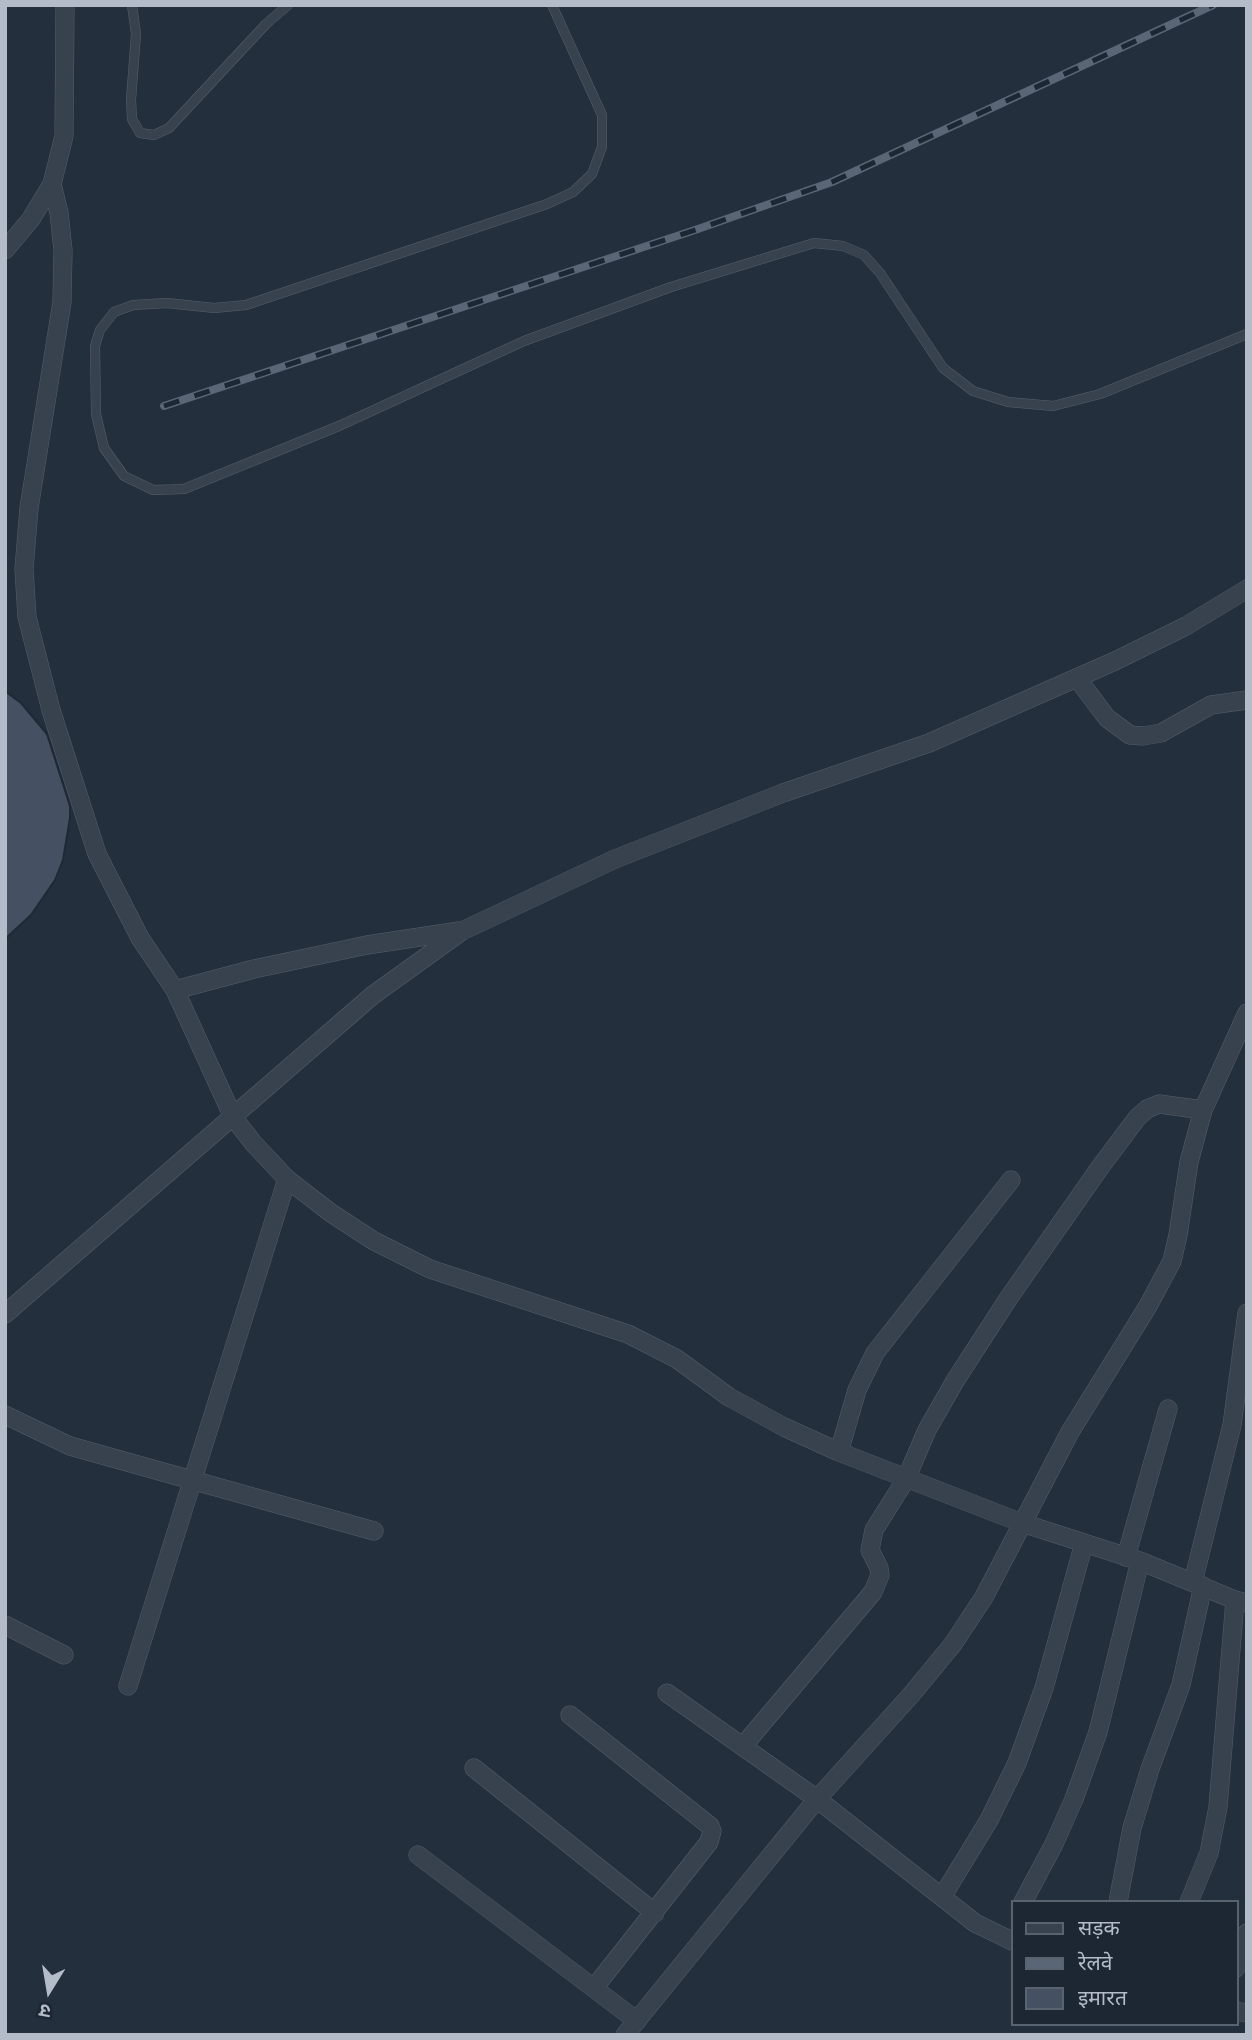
<!DOCTYPE html>
<meta charset="utf-8">
<style>
body{margin:0}
#map{position:relative;width:1252px;height:2040px;overflow:hidden;background:#242f3e;font-family:"Exo 2","Noto Sans Devanagari",sans-serif}
canvas{display:block}
.frame{position:absolute;inset:0;border:7px solid #b4bcc9;pointer-events:none}
.legend{position:absolute;left:1011px;top:1900px;width:228px;height:126px;box-sizing:border-box;background:#1d2633;border:2px solid #59626f;margin:0;padding:9px 12px;list-style:none;font-size:21px;color:#b4bcc9}
.legend li{display:flex;align-items:center;gap:14px;height:35px}
.legend b{width:35px;border:2px solid #59626f}
.north{position:absolute;left:14px;top:1956px;width:70px;height:70px;-webkit-text-stroke:5px #1d2633;paint-order:stroke;rotate:191deg;font-size:19px;font-weight:700;line-height:28px;text-align:center;color:#b4bcc9}
.north::after{content:'';display:block;margin:auto;width:24px;height:32px;background:#b4bcc9;clip-path:polygon(50% 0,100% 100%,50% 72%,0 100%)}
</style>
<div id="map">
<canvas width="1252" height="2040"></canvas>
<div class="frame"></div>
<ul class="legend">
<li><b style="height:9px;background:#38414e"></b>सड़क</li>
<li><b style="height:9px;background:#5a6575"></b>रेलवे</li>
<li><b style="height:19px;background:#455162"></b>इमारत</li>
</ul>
<div class="north">उ</div>
</div>
<script>
const context = document.querySelector('canvas').getContext('2d');
context.lineJoin = 'round';
function paint(path, color) {
  context.fillStyle = color;
  context.fill(path, 'evenodd');
}
function toPath(rows) {
  const path = new Path2D();
  for (const r of rows) {
    path.moveTo(r[0], r[1]);
    for (let i = 2; i < r.length; i += 2) path.lineTo(r[i], r[i + 1]);
  }
  return path;
}
function strokePath(path, color, width, dash) {
  context.strokeStyle = color;
  context.lineWidth = width;
  context.lineCap = dash ? 'butt' : 'round';
  context.setLineDash(dash || []);
  context.stroke(path);
}
const building = toPath([
 [5,691,21,703,47,734,70,806,70,818,63,860,55,880,31,915,5,939,5,691]
]);
paint(building, '#455162');
strokePath(building, '#1f2835', 2);
const lane = toPath([
 [132,5,136,34,131,100,132,119,140,133,154,135,169,128,266,24,288,5],
 [552,5,602,115,602,147,592,174,573,192,547,204,246,305,214,308,167,303,133,305,114,312,100,330,95,346,96,414,104,448,124,476,153,490,184,489,339,426,524,341,671,287,814,243,843,246,864,255,880,273,943,368,973,391,1008,402,1053,406,1100,394,1247,334]
]);
const street = toPath([
 [52,184,59,213,63,250,62,302,29,508,24,569,27,617,51,710,97,854,140,938,175,990,233,1117,254,1144,287,1179,331,1213,374,1241,430,1269,628,1334,677,1359,729,1397,784,1427,839,1452,1022,1523,1140,1561,1235,1600,1247,1603],
 [5,250,31,219,52,184,64,136,65,5],
 [1077,678,1107,718,1130,735,1143,736,1161,733,1211,705,1247,700],
 [175,990,254,969,367,945,459,931],
 [5,1314,373,995,462,931,615,859,783,793,929,743,1115,661,1186,626,1247,589],
 [5,1415,70,1446,374,1531],
 [839,1452,857,1390,875,1353,1011,1180],
 [1126,1557,1168,1409],
 [1193,1582,1232,1425,1247,1313],
 [5,1625,64,1655],
 [128,1686,287,1179],
 [667,1693,817,1799,975,1923,1012,1941],
 [570,1715,710,1826,712,1831,709,1842,594,1988],
 [743,1746,873,1592,880,1575,879,1568,870,1550,874,1530,906,1479,927,1430,955,1381,1008,1299,1101,1166,1137,1118,1147,1109,1159,1104,1203,1110],
 [474,1768,655,1913],
 [418,1855,637,2021],
 [942,1897,989,1820,1017,1763,1044,1688,1084,1543],
 [1023,1902,1054,1844,1074,1799,1098,1732,1140,1561],
 [1118,1902,1132,1828,1150,1769,1181,1685,1203,1586],
 [1189,1902,1209,1853,1218,1807,1235,1600],
 [1236,1968,1247,1933],
 [1236,2011,1247,2013],
 [625,2035,817,1799,911,1695,953,1644,984,1597,1070,1432,1148,1306,1172,1261,1178,1235,1189,1162,1203,1110,1247,1013]
]);
strokePath(lane, '#565f6c', 10);
strokePath(street, '#565f6c', 19);
strokePath(lane, '#38414e', 9);
strokePath(street, '#38414e', 18);
const rail = toPath([
 [164,406,698,229,832,182,1213,5]
]);
strokePath(rail, '#5a6575', 8);
strokePath(rail, '#1d2633', 5, [16]);
</script>
